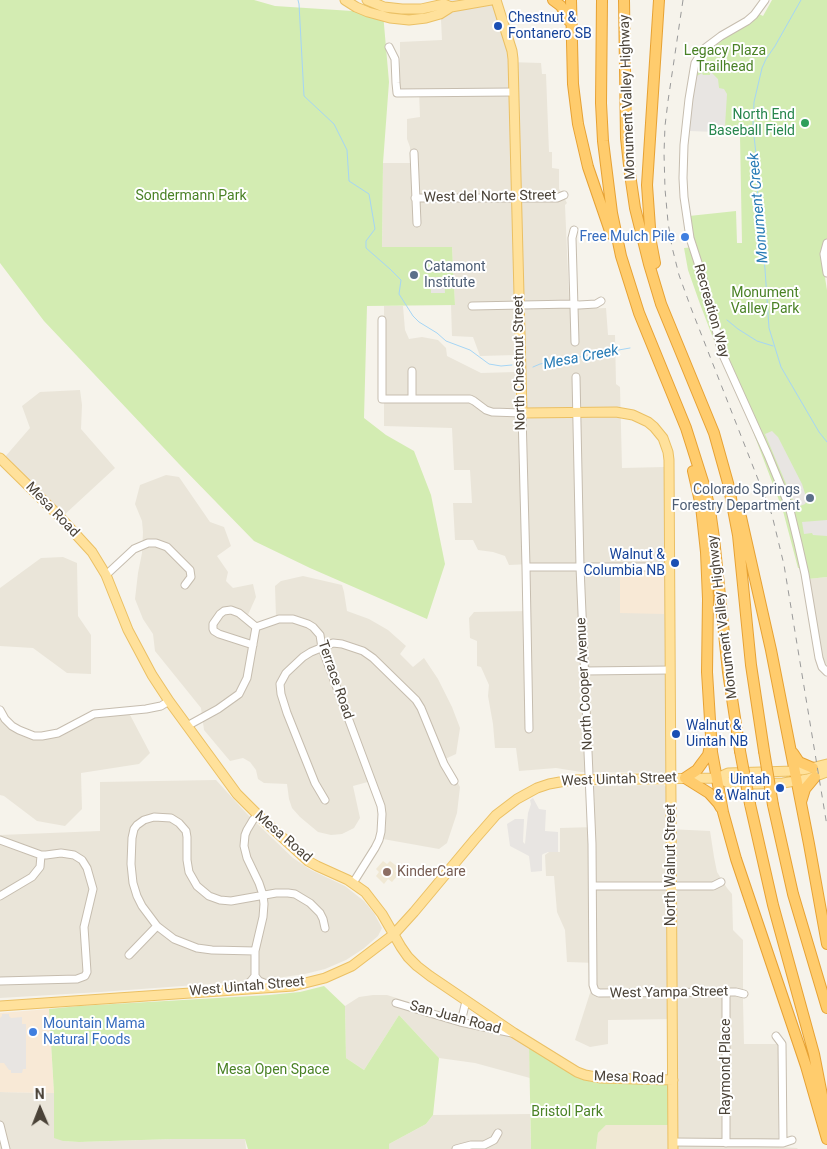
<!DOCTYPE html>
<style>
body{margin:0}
#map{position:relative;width:827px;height:1149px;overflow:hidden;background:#f6f3eb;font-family:Roboto,sans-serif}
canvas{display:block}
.north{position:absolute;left:15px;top:1084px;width:50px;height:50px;-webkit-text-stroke:4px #fff;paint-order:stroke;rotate:359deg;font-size:14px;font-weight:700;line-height:20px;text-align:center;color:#4b4338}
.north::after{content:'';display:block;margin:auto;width:18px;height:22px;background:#4b4338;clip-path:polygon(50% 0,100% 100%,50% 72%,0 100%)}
</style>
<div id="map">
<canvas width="827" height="1149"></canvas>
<div class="north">N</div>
</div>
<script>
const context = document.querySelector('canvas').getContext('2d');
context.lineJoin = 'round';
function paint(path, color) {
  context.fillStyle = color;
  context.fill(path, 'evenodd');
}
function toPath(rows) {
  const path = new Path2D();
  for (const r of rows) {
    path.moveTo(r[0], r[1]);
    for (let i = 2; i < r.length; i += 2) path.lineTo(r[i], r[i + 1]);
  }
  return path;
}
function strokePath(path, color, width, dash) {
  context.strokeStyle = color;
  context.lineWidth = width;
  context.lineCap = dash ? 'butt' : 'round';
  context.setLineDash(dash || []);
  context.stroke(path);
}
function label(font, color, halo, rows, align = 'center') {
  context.font = font + ' Roboto,sans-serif';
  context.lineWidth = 4;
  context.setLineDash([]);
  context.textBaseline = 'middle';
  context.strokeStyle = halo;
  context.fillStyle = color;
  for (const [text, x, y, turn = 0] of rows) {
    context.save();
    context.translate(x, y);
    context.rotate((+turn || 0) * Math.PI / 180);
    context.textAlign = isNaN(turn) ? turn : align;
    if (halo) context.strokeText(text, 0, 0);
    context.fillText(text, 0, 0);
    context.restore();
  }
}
paint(toPath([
 [440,0,489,0,493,4,509,56,509,62,541,63,542,74,546,74,549,152,552,152,552,168,559,169,559,189,567,203,565,205,569,298,578,309,606,308,608,335,615,335,616,384,620,387,622,468,665,467,667,770,665,773,581,772,556,768,519,771,516,748,495,748,493,724,488,696,489,685,481,667,477,666,477,641,470,638,469,618,474,612,531,611,530,564,509,565,505,556,493,552,478,550,473,540,455,540,453,503,472,503,470,470,454,470,452,428,384,426,384,306,403,306,405,330,409,339,422,337,438,340,446,348,447,356,481,373,516,372,516,355,480,356,473,337,452,336,451,305,455,305,452,247,382,247,383,163,410,163,410,147,407,139,407,119,420,117,419,91,400,90,400,42,442,40],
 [80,390,82,405,81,429,115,468,63,516,4,458,30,428,22,406,40,392],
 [166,475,179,477,210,522,224,527,231,546,217,556,228,572,226,581,233,588,253,584,256,597,247,617,253,622,260,622,276,617,275,586,281,581,303,576,342,585,344,592,347,611,369,619,388,630,406,646,400,654,413,667,424,658,438,679,452,707,460,728,456,754,445,759,460,787,457,813,447,843,439,849,383,839,386,826,385,808,375,780,353,786,360,818,354,828,342,834,331,835,318,832,300,817,292,808,289,799,287,784,264,783,258,779,256,770,250,762,243,758,230,761,204,730,201,708,155,651,153,634,143,619,135,599,138,573,142,553,143,532,142,521,135,504,140,485],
 [63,557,77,563,78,616,91,635,91,674,67,673,33,648,0,646,0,588,41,558],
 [827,577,827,666,820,652,808,579],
 [129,713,150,753,139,764,81,773,82,809,65,826,37,821,4,796,0,795,0,714,37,739,96,716],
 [216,780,249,816,293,858,311,870,345,886,364,901,374,913,382,928,378,936,363,949,346,960,325,969,305,974,263,980,101,992,0,998,0,835,100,831,100,782],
 [664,785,667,788,668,829,710,831,714,857,717,872,727,888,732,894,733,930,743,940,743,1001,744,1044,778,1044,778,1147,797,1148,798,1149,677,1149,675,1019,608,1020,608,1044,590,1047,575,1040,590,993,597,987,597,963,567,962,565,930,557,912,554,876,546,876,545,855,549,852,560,852,560,828,595,827,594,786],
 [373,995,387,995,513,1035,529,1045,530,1078,475,1063,439,1058,399,1015,364,1070,346,1058,345,1006,359,997],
 [0,1092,54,1093,55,1114,63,1141,79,1142,173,1139,245,1139,246,1149,0,1149],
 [530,1114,531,1149,389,1149,389,1144,426,1124,433,1115]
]), '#eae5d9');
paint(toPath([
 [620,571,664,571,664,614,620,613],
 [49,1009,54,1093,0,1092,0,1013]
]), '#f8e9d6');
paint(toPath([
 [383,861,387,864,390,861,398,867,395,871,398,875,392,882,388,879,384,884,376,876,379,872,376,869],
 [606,1125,668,1125,668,1149,596,1149,598,1133]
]), '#f0e8d4');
paint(toPath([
 [0,0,254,0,275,6,383,13,389,82,383,163,382,247,452,247,455,305,367,306,364,418,386,435,414,451,431,495,445,564,427,619,310,568,254,541,179,464,44,321,0,263],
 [772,0,827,0,827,239,824,243,821,253,827,290,827,577,808,579,808,568,798,568,783,511,743,405,718,351,700,304,688,270,684,248,695,247,689,216,736,211,737,243,742,243,740,136,717,136,716,132,723,130,719,88,711,73,710,75,703,75,695,77,698,62,707,50,719,40,759,14,763,16],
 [324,986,345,1006,346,1058,364,1070,399,1015,439,1058,433,1115,426,1124,389,1144,389,1149,248,1149,245,1139,173,1139,79,1142,63,1141,54,1138,54,1093,49,1009,79,1006,269,995,300,992],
 [529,1045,579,1077,589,1081,600,1083,669,1083,668,1125,606,1125,598,1133,596,1149,531,1149]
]), '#d3ecb2');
paint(toPath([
 [711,72,718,79,719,88,724,89,727,94,725,126,723,130,716,132,689,131,692,93,695,77,702,73,703,75,710,75],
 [431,277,444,277,445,293,431,293],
 [772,431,778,437,802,484,807,500,805,504,800,506,795,505,765,434],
 [827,520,827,536,813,535,812,533,804,534,802,522],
 [533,798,539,809,546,810,545,831,558,832,558,852,548,852,543,854,542,855,542,871,531,872,529,856,510,846,507,824,515,819,524,819,523,842,525,844,528,813,531,804,530,800],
 [2,1014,9,1014,9,1016,11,1018,22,1017,22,1024,26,1024,26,1069,23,1069,22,1073,11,1073,11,1070,9,1070,4,1063,0,1063,0,1018,2,1016]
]), '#e8e5e2');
strokePath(toPath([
 [298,0,299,4,304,96,334,124,347,150,349,181,369,194,375,229,366,241,366,248,390,269,401,280,399,294,413,316,419,322,437,333,446,341,470,350,489,364,501,366,512,365],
 [801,0,775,46,766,59,762,68,754,102,753,126,757,164,758,212,765,269,769,328,781,367,819,432,827,442],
 [727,320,738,329,757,341,773,346],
 [533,367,540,364,630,348]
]), '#a5d5f5', 1);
const minor = toPath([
 [765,0,754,15,747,21,721,36,705,48,695,63,689,99,684,145,683,178,684,197,690,238,702,275,722,353,768,455,789,506,798,543,805,574,819,658,822,667,827,672],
 [389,47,395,59,396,83,397,93,513,92],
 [414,153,417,223],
 [415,198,557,198,564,195],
 [574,230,572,238,575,342],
 [827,243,824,254,827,273],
 [472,306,573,304,579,305,596,304,601,301],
 [382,320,382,399,470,399,474,401,486,410,492,412,522,413,526,567,529,729],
 [412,371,412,399],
 [576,377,580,567,592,844,593,985,595,991,599,993,726,992,736,992,744,994],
 [526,567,669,567],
 [106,575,134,549,148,543,156,543,167,547,190,570,191,577,185,585],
 [256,627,279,619,293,619,308,624,313,627,320,635,322,648,381,806,382,814,381,832,379,840,375,848,353,883],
 [253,645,219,634,214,631,213,629,213,624,220,614,224,611,231,610,239,613,256,627],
 [585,671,670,670],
 [0,710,5,719,12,726,19,730,34,736,42,736,58,733,94,714,146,709,161,706,169,701],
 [187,726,218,709,239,694,247,678,256,627],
 [325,800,315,783,287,713,281,694,280,684,286,673,303,657,311,652,333,643,342,644,363,651,373,658,416,700,421,708,444,764,454,781],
 [258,815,253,820,247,830,245,835,244,846,247,858,259,883,263,895,264,904,263,917,255,951,255,976,259,981,274,987],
 [0,840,41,855,40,867,32,877,0,896],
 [593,886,713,886,721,882],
 [255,951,212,950,197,948,174,939,157,926,142,906,137,896,133,883,131,864,132,838,134,829,137,825,144,820,154,817,171,818,179,823,186,831,187,837,187,860,189,872,197,886,209,896,220,900,231,901,276,893,288,893,295,894,310,903,320,913,323,919,325,928],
 [129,955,157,926],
 [0,981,77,979,85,976,87,972,84,927,93,889,87,868,82,860,74,855,61,853,46,855,41,855],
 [241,989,251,981,255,976],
 [726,992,726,1143],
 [396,1003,460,1022,512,1033],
 [461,1022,466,1001],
 [776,1036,782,1044,783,1143],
 [0,1125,6,1149],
 [673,1142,783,1143,792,1140],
 [456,1149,471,1145,484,1145,494,1140,498,1133]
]);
const major = toPath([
 [345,0,356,7,368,12,390,18,409,20,426,18,440,14,451,7,491,0],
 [367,0,384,7,402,9,421,9,444,4,451,7],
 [496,0,512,51,513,59,522,413,616,412,633,415,648,422,654,427,663,438,668,452,669,460,673,1149],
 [0,458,59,516,92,552,106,575,128,630,152,675,169,701,237,794,258,815,308,861,317,866,348,880,365,892,382,914,401,947,408,957,417,966,430,976,514,1033,577,1072,585,1075,601,1078,673,1080],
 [717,778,729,783,756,784,783,783,808,779,827,772],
 [0,1006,293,986,325,978,352,966,394,934,414,912,475,839,496,815,517,799,537,788,549,784,571,780,717,778,728,773,794,771,807,769,827,764]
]);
const highway = toPath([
 [553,0,561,6,569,21],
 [571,0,573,84,578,124,588,167,611,234],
 [602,0,601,103,603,141,612,213,621,256,639,313,686,428,705,488,710,510,714,538,728,672,740,751],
 [624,0,626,138,630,174,635,208,649,264,661,304,714,433,728,483,738,535,751,665,764,751],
 [655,263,651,242,647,185,659,0],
 [693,471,701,506,706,552,708,599,707,672,712,752,723,812,736,859,806,1066,827,1139],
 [741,517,771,650,809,844,827,944],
 [710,746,708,755,702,763,697,770,685,778,709,793,718,803,721,808],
 [793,753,799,762,813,768],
 [801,802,805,789,815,777],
 [750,804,773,905,814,1054,826,1116],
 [773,805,793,894,827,1008]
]);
strokePath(minor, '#c6bdaf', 9);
strokePath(major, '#ebc064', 11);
strokePath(highway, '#e7a234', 12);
strokePath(minor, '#fff', 7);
strokePath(major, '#ffe19b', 9);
strokePath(highway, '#ffcc6d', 10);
strokePath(toPath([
 [683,0,668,101,665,126,664,153,665,189,668,222,672,247,679,275,691,308,772,515,784,565,827,826]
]), '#999', 1, [6, 6]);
const highwayBridge = toPath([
 [740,751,750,804],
 [764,751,773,805]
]);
strokePath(highwayBridge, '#e7a234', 12, []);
strokePath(highwayBridge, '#ffcc6d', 10);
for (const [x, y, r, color] of [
 [498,26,5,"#1a4fb4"],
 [805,123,5,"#2e9e5b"],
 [685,237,5,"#3f7fe0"],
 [414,275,5,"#5c6f8a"],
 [810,498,5,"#5c6f8a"],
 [675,563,5,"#1a4fb4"],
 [676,734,5,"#1a4fb4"],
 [780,788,5,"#1a4fb4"],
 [387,872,5,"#8d6e63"],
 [33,1032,5,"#3f7fe0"]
]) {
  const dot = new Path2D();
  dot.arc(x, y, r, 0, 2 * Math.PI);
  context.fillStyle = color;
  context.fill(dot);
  strokePath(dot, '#fff', 2);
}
label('14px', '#164399', '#fff', [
 ["Chestnut &",508,18],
 ["Fontanero SB",508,34],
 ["Walnut &",665,555,"right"],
 ["Columbia NB",665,571,"right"],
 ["Walnut &",686,726],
 ["Uintah NB",686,742],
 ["Uintah",770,780,"right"],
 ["& Walnut",770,796,"right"]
], 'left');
label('14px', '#4a8226', '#fff', [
 ["Legacy Plaza",725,51],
 ["Trailhead",725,67],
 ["Sondermann Park",191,196],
 ["Monument",765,293],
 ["Valley Park",765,309],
 ["Mesa Open Space",273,1070],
 ["Bristol Park",567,1112]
]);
label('14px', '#4b4338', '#fff', [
 ["Monument Valley Highway",628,97,-92],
 ["West del Norte Street",490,197,-1],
 ["Recreation Way",711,311,74],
 ["North Chestnut Street",520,363,-91],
 ["Mesa Road",52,510,46],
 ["Monument Valley Highway",723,617,-97],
 ["Terrace Road",335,680,71],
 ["North Cooper Avenue",585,684,-93],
 ["West Uintah Street",619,780,-2],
 ["Mesa Road",283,837,41],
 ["North Walnut Street",671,865,-90],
 ["West Uintah Street",247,987,-5],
 ["West Yampa Street",669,993,-1],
 ["San Juan Road",455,1018,15],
 ["Raymond Place",726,1067,-90],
 ["Mesa Road",629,1078,2]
]);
label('14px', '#27864d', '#fff', [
 ["North End",795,115],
 ["Baseball Field",795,131]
], 'right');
label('14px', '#366cbe', '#fff', [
 ["Free Mulch Pile",675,237],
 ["Mountain Mama",43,1024,"left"],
 ["Natural Foods",43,1040,"left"]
], 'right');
label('14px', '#4e5e75', '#fff', [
 ["Catamont",424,267],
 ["Institute",424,283],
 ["Colorado Springs",800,490,"right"],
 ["Forestry Department",800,506,"right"]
], 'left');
label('14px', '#785e54', '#fff', [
 ["KinderCare",397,872]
], 'left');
label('italic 15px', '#287cb6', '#fff', [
 ["Monument Creek",759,208,-95],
 ["Mesa Creek",581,358,-11]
]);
</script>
